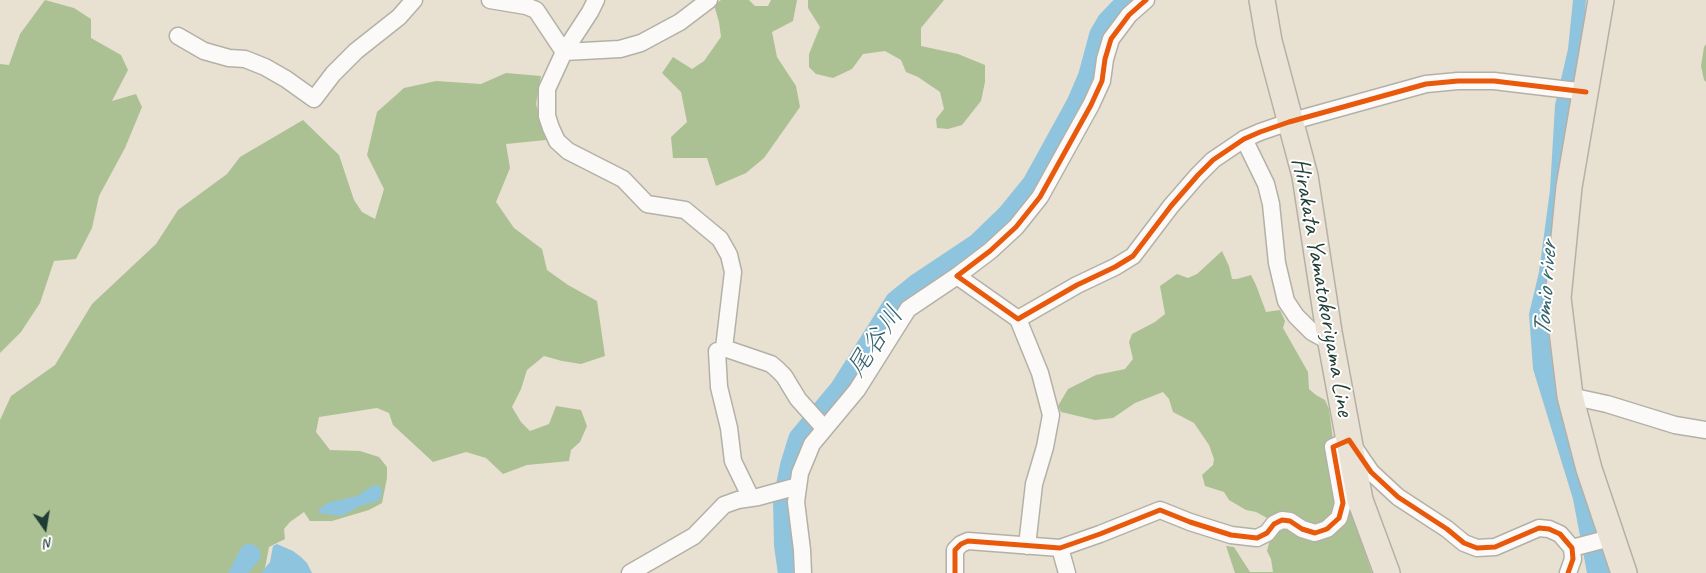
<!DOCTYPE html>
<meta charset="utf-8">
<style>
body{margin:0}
#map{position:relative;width:1706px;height:573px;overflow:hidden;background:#e8e0d1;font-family:Caveat,sans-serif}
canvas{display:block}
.north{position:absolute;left:20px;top:503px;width:50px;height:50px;-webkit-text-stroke:4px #fff;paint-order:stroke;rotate:167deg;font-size:14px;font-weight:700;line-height:20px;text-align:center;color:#1f3d34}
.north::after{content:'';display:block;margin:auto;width:18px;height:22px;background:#1f3d34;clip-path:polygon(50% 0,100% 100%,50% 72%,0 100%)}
</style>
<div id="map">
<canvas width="1706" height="573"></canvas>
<div class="north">N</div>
</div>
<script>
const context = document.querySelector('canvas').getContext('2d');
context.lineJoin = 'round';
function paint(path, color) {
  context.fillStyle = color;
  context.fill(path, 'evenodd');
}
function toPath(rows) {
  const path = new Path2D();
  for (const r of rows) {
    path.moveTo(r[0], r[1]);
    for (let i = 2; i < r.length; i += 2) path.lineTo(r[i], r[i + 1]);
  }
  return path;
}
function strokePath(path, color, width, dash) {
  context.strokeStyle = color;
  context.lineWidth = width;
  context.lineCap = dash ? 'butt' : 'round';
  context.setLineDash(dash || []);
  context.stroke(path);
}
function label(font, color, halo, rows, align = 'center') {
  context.font = font + ' Caveat,"Klee One",sans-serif';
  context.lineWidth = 4;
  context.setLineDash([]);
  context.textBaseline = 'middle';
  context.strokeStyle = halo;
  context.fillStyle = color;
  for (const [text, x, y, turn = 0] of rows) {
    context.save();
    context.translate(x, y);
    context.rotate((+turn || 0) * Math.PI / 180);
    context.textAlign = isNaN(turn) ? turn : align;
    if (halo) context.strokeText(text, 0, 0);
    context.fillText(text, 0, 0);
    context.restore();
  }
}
paint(toPath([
 [45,0,74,8,91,19,91,38,121,55,128,70,112,101,136,94,142,107,125,148,99,196,92,228,76,259,54,261,40,303,21,332,0,353,0,64,9,65,20,34],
 [721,0,749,0,755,6,768,6,771,0,797,0,793,21,772,32,777,57,796,86,800,107,764,158,746,173,716,186,707,158,673,158,671,137,687,122,681,92,662,73,673,57,692,69,704,61,721,37,719,22,714,5],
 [808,0,944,0,921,28,921,46,958,54,985,65,985,82,981,101,962,125,948,129,937,128,936,119,944,109,940,92,918,77,906,72,901,60,885,51,863,54,852,69,833,78,816,74,809,67,809,54,820,27,808,8],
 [1706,44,1706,82,1704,80,1701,66,1704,47],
 [506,73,541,76,536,104,546,140,506,144,510,168,496,202,514,228,542,249,547,270,568,285,597,301,605,356,581,364,562,361,544,356,527,370,521,389,512,407,521,422,530,431,549,424,556,406,581,410,587,426,580,442,571,450,569,461,527,465,503,474,486,458,466,452,433,462,393,425,389,413,377,408,319,417,316,432,330,450,360,451,379,457,387,467,387,478,382,503,369,510,332,521,310,521,304,512,290,522,284,529,285,539,269,547,265,568,262,573,0,573,0,420,11,396,55,365,92,304,156,244,178,210,227,174,240,157,303,120,339,155,354,200,362,212,375,219,384,189,367,155,377,112,404,88,436,81,481,84],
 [1222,251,1229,266,1232,279,1237,279,1251,275,1256,285,1266,312,1280,310,1285,321,1283,328,1308,372,1309,389,1316,395,1325,400,1329,409,1333,440,1325,443,1337,503,1335,513,1318,528,1269,519,1256,512,1246,510,1229,500,1224,492,1205,486,1202,475,1213,465,1214,459,1209,445,1194,423,1173,412,1169,399,1163,392,1135,403,1113,418,1095,420,1061,412,1058,406,1068,389,1096,375,1125,369,1133,359,1129,342,1132,334,1155,322,1165,314,1160,286,1177,274,1188,278,1197,274],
 [1351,513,1372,573,1235,573,1226,546,1234,547,1250,572,1273,572,1271,559,1267,551,1271,535,1279,526,1322,538]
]), '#acc193');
paint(toPath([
 [1573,0,1586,0,1555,370,1559,404,1573,454,1612,573,1587,573,1573,499,1533,369,1529,314,1539,272,1550,190,1555,105,1568,49],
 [374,485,380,486,382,492,381,497,378,501,360,506,342,516,318,513,319,510,327,503,357,496],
 [245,544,251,544,259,548,261,558,248,573,228,573,241,548],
 [277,544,293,551,301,557,307,563,312,573,261,573,270,562,273,546]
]), '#8fc4de');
strokePath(toPath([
 [792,573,788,545,787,500,794,466,802,440,843,391,898,304,919,287,979,247,1010,217,1036,185,1080,105,1092,77,1103,36,1110,24,1133,0]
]), '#8fc4de', 28);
const minor = toPath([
 [490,0,526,6,536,10,564,52,620,49,641,43,680,22,709,0],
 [596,0,590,12,564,52,547,89,547,116,551,128,557,141,568,151,623,179,647,204,685,210,720,239,729,255,733,272,724,348,771,364,777,369,784,376,798,399,824,428],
 [1146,0,1129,15,1111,39,1105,59,1102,81,1091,105,1040,197,1016,227,990,251,957,276,1018,319,1077,285,1115,267,1133,256,1171,206,1198,175,1213,160,1244,139,1260,132,1289,122,1426,84,1458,81,1494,81,1586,92],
 [178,36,204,51,229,58,245,59,265,67,286,79,314,99,333,74,356,51,399,17,414,0],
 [1244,139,1266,184,1271,204,1277,263,1286,301,1296,316,1312,332,1330,342],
 [1018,319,1040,373,1051,415,1045,447,1034,484,1027,546],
 [717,351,719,387,729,428,733,461,751,498],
 [1570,396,1607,404,1675,425,1706,430],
 [1060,548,1067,573],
 [1572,548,1614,537],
 [630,573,694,536,724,505,738,500,758,497,798,486],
 [803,573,802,550,796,502,800,473,812,444,857,390,908,309,957,276],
 [955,573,955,550,961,544,968,541,1060,548,1100,534,1160,510,1190,522,1231,535,1257,538,1267,533,1274,524,1282,520,1290,521,1302,529,1315,533,1327,529,1339,518,1343,503,1333,447,1349,440,1371,472,1398,497,1447,529,1464,543,1477,548,1495,547,1539,528,1549,529,1560,534,1572,548,1573,559,1568,573]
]);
const primary = toPath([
 [1262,0,1269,41,1305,176,1329,332,1360,500,1387,573],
 [1601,0,1569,187,1558,298,1570,396,1589,469,1624,573]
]);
strokePath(minor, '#b3b1a7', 19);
strokePath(primary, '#b3b1a7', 28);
strokePath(minor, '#fcfaf8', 16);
strokePath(primary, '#eae2d5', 25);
strokePath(toPath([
 [1146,0,1129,15,1111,39,1105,59,1102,81,1091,105,1040,197,1016,227,990,251,957,276,1018,319,1077,285,1115,267,1133,256,1171,206,1198,175,1213,160,1244,139,1260,132,1289,122,1426,84,1458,81,1494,81,1586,92],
 [955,573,955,550,961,544,968,541,1060,548,1100,534,1160,510,1190,522,1231,535,1257,538,1267,533,1274,524,1282,520,1290,521,1302,529,1315,533,1327,529,1339,518,1343,503,1333,447,1349,440,1371,472,1398,497,1447,529,1464,543,1477,548,1495,547,1539,528,1549,529,1560,534,1572,548,1573,559,1568,573]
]), '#e8590c', 5);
label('25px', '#1f3d34', '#fff', [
 ["Hirakata Yamatokoriyama Line",1322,287,80]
]);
label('italic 26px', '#356269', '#fff', [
 ["Tomio river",1546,289,-86],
 ["尾谷川",876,342,-56]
]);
</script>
